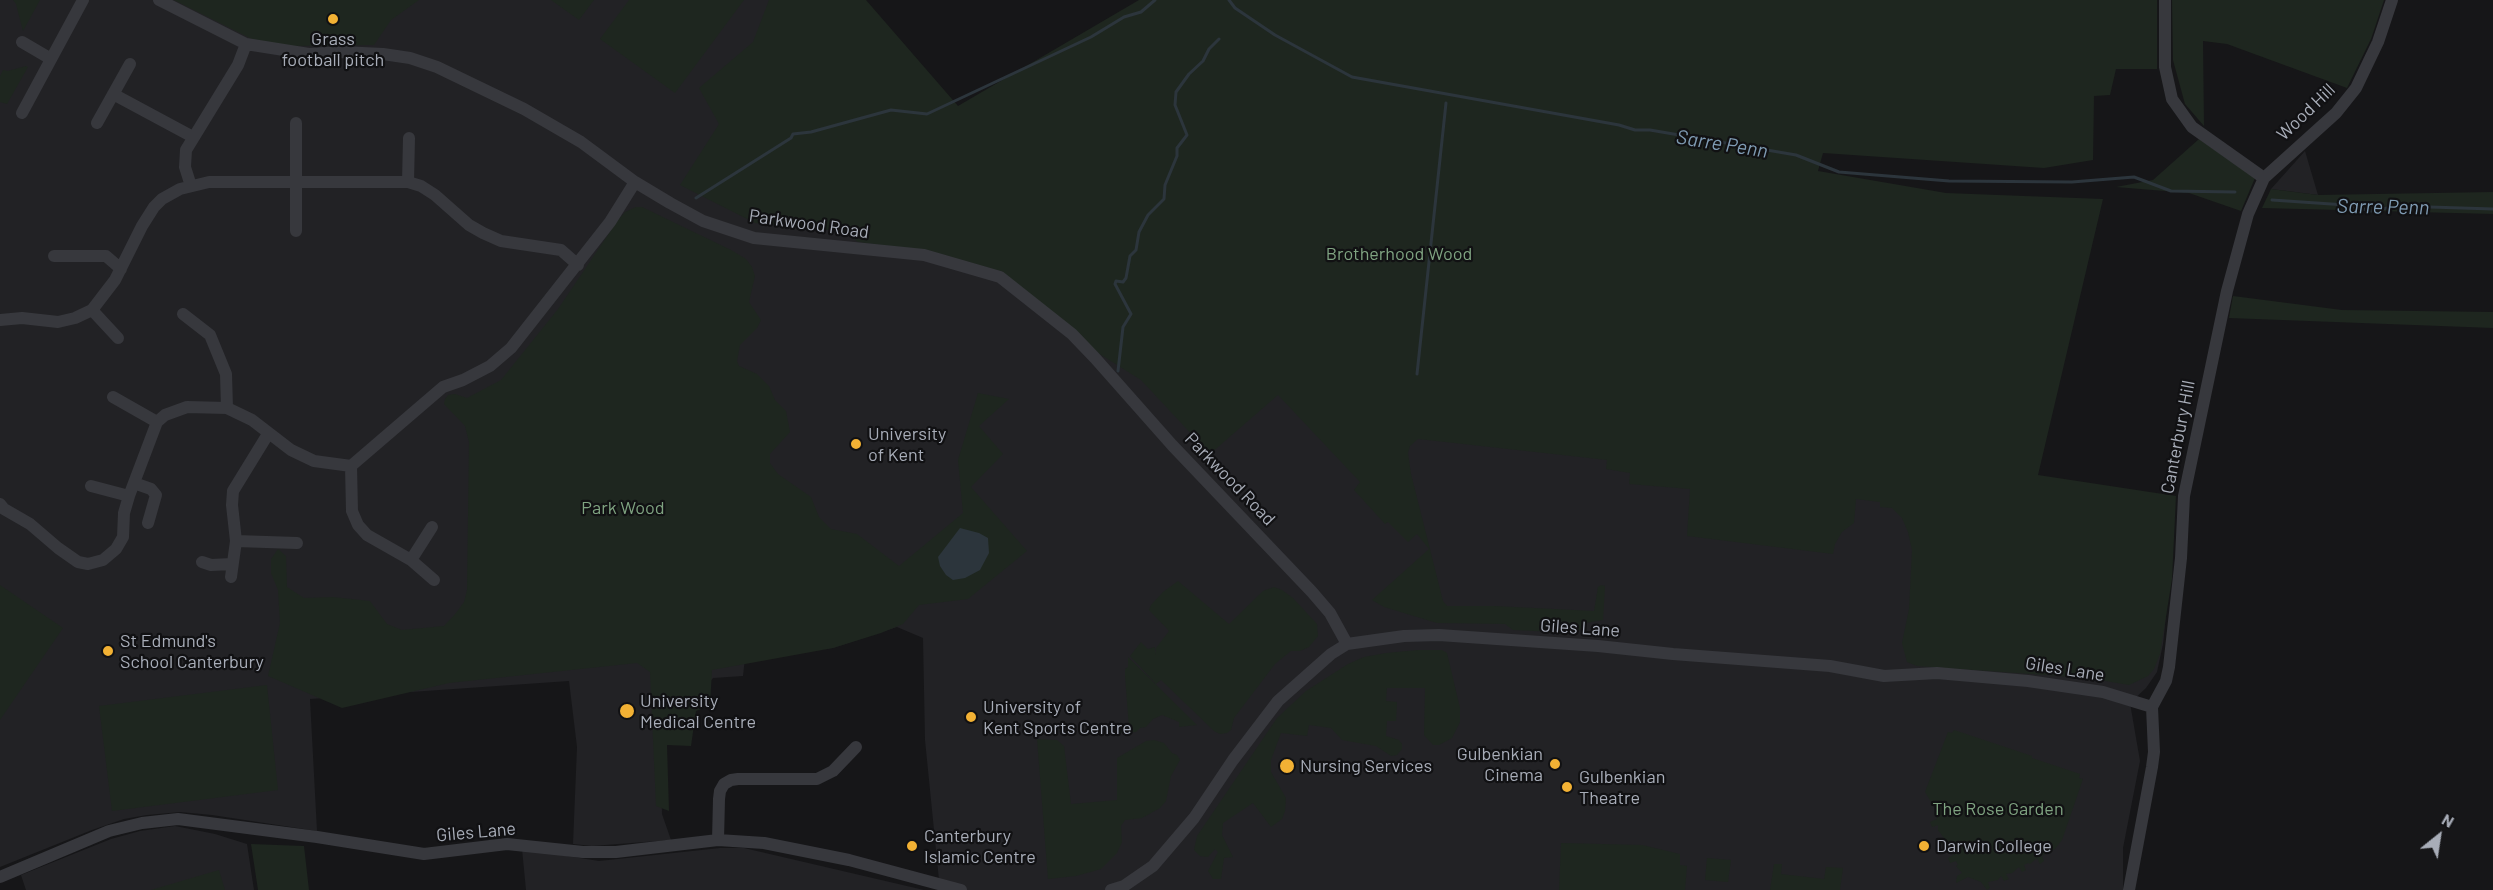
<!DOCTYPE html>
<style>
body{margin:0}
#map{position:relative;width:2493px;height:890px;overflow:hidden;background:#161618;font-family:Barlow,sans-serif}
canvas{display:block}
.north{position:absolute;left:2409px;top:806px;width:60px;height:60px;-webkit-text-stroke:4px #111113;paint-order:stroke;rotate:30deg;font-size:16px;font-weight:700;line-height:24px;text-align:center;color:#a8adb8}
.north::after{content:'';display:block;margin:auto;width:21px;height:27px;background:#a8adb8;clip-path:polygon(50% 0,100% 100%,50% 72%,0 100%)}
</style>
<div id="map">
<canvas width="2493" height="890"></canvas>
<div class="north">N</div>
</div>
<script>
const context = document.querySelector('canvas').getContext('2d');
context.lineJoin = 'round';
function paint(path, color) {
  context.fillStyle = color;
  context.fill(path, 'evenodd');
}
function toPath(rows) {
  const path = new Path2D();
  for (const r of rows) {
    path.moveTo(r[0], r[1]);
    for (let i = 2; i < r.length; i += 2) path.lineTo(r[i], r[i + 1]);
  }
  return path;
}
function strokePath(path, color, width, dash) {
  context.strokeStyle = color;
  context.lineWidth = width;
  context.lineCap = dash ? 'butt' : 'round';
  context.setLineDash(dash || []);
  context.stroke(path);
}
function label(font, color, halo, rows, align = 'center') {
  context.font = font + ' Barlow,sans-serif';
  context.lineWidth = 4.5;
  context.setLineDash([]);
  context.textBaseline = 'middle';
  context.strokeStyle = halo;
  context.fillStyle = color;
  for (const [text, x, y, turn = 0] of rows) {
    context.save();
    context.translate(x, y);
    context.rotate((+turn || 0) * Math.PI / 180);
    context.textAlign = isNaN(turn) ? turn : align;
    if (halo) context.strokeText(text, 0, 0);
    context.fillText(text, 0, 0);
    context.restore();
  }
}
paint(toPath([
 [0,0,863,0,950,106,2172,558,2163,644,2157,672,2146,688,2130,703,2140,761,2123,848,2123,890,940,890,925,740,923,638,897,627,833,648,745,658,743,676,713,678,661,749,662,814,671,840,592,846,573,844,577,747,569,681,310,699,317,831,212,815,180,812,147,815,124,819,92,830,0,867],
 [2305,151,2318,195,2271,189],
 [175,826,215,834,247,844,254,890,26,890,21,875,111,839,140,831],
 [720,848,744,848,924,890,526,890,522,849,599,861]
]), '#222225');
paint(toPath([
 [13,0,40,0,23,31,16,4],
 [174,0,419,0,391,20,374,45,287,46,252,39],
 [551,0,594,0,579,20],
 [629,0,744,0,675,93,600,39],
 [769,0,866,0,958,106,1139,0,2157,0,2157,69,2116,69,2110,95,2094,96,2093,160,2044,168,1823,153,1818,171,1946,193,2103,199,2038,475,2176,496,2172,579,2160,654,2154,669,2148,676,2129,685,2088,678,1917,666,1907,662,1902,643,1909,609,1912,550,1908,532,1902,518,1892,508,1880,507,1880,502,1856,499,1854,523,1842,532,1835,544,1833,554,1687,536,1690,489,1629,484,1630,473,1606,469,1607,460,1418,439,1410,446,1408,453,1411,474,1443,601,1447,606,1494,606,1594,611,1598,587,1601,585,1605,586,1603,620,1585,623,1577,633,1513,630,1505,624,1437,623,1384,607,1372,600,1429,549,1417,534,1408,542,1388,522,1385,524,1354,490,1360,482,1278,395,1210,454,1141,380,1098,353,1003,272,930,251,858,242,843,231,755,223,680,185,719,124,699,88,753,42],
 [2172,0,2384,0,2371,39,2347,88,2227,44,2203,41,2204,126,2185,104,2173,60],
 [26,66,28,67,7,104,0,102,0,76,3,70,8,71],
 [2199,139,2255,178,2241,211,2189,193,2116,187,2153,180],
 [2271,189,2318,195,2493,192,2493,214,2262,208],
 [636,207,642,207,731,250,746,259,752,267,755,276,749,302,761,320,757,328,740,345,737,361,739,366,757,374,769,386,775,400,786,411,790,432,770,454,770,463,778,474,811,497,819,517,831,529,857,534,899,566,963,513,958,460,978,393,1009,399,979,426,1003,454,971,487,1027,551,968,599,919,605,903,624,881,633,833,648,712,670,710,706,696,711,691,746,667,745,669,811,656,806,650,672,637,663,449,683,342,708,268,676,280,623,278,590,271,573,271,559,278,549,286,556,287,587,304,598,333,597,370,601,387,624,402,630,444,626,456,613,464,602,467,590,469,442,465,426,444,404,445,399,448,395,455,394,467,398,501,380,558,309,618,220,625,212],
 [2233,296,2342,310,2493,312,2493,328,2229,318],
 [1178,581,1229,624,1263,591,1274,587,1282,590,1293,598,1317,624,1318,636,1309,647,1300,651,1291,651,1275,664,1234,718,1231,730,1227,733,1220,734,1214,731,1161,680,1156,684,1130,656,1141,642,1148,649,1155,647,1155,655,1156,648,1169,631,1149,610,1151,605,1163,592],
 [0,585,63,628,0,720],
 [1418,650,1442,650,1447,653,1460,708,1460,722,1452,738,1439,745,1433,745,1424,735,1425,688,1387,688,1386,701,1397,702,1396,721,1387,721,1386,736,1399,740,1402,744,1402,749,1397,755,1391,756,1376,746,1342,740,1331,728,1309,725,1307,736,1281,733,1271,760,1271,772,1286,798,1285,811,1282,819,1271,827,1253,803,1223,823,1222,835,1233,857,1224,858,1221,879,1213,879,1208,871,1218,852,1215,849,1208,857,1200,856,1194,850,1197,836,1277,718,1306,691,1348,664,1364,657,1386,653],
 [1128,657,1197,725,1179,727,1179,722,1162,715,1153,719,1146,727,1140,728,1136,732,1119,733,1119,731,1129,727,1125,676,1125,669,1128,667],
 [267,685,278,790,112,811,99,706],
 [1954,730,2032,756,2032,758,2080,774,2079,778,2083,779,2062,840,2055,849,2042,856,2044,861,2040,864,2037,858,2030,864,2028,863,2024,865,2026,870,2022,872,2019,867,2012,873,2006,874,2009,879,2004,881,2001,876,1998,880,1988,882,1990,888,1987,890,1981,882,1968,877,1956,883,1957,876,1962,873,1956,866,1958,865,1956,861,1950,863,1948,858,1953,855,1947,848,1949,847,1947,843,1941,845,1939,840,1944,838,1938,830,1938,825,1932,827,1930,822,1937,819,1935,814,1937,812,1925,792,1948,732,1952,733],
 [1037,739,1057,740,1064,746,1071,804,1117,800,1117,758,1146,741,1154,740,1164,743,1172,753,1177,755,1180,760,1171,776,1166,801,1160,808,1142,818,1125,820,1121,826,1122,842,1117,853,1101,869,1076,876,1048,879],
 [1561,843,1642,845,1680,854,1680,865,1687,866,1685,890,1559,890],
 [251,844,304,846,309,890,258,890],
 [1707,858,1731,860,1728,882,1705,880],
 [1774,864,1782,864,1781,874,1824,879,1826,867,1843,868,1840,890,1770,890],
 [219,870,225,890,151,890]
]), '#1e261f');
paint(toPath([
 [960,528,979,533,988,538,989,553,980,570,965,578,953,580,946,575,940,566,938,557]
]), '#2c353c');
strokePath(toPath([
 [1229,0,1235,8,1275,35,1352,77,1619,125,1635,130,1650,130,1796,155,1839,172,1949,181,2072,182,2134,177,2171,191,2235,192],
 [696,198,791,138,793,134,811,132,891,110,927,114,1091,37,1124,17,1141,12,1155,0],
 [2272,200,2346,205,2371,211,2398,206,2493,209],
 [1118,371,1123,327,1131,314,1115,284,1116,281,1123,282,1126,278,1130,256,1136,250,1139,232,1148,215,1164,199,1165,185,1177,156,1177,148,1187,135,1175,105,1176,92,1189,74,1203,61,1209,49,1219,39],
 [1417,374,1446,103]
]), '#2c353c', 3);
strokePath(toPath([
 [159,0,246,44,309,54,341,52,383,54,410,58,437,67,524,109,581,142,635,182,670,203,703,221,754,238,924,255,1000,277,1072,334,1095,358,1172,445,1312,592,1330,613,1347,644],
 [2165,0,2165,67,2172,99,2192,127,2264,178],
 [22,42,51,59],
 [113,94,193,137],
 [22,113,83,0],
 [97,123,130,64],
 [408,182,409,138],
 [191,186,185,167,186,150,238,65,246,44],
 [296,231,296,123],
 [54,256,106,256,121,269],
 [92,310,118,338],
 [183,314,210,335,226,374,227,408],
 [0,320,22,318,58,322,75,318,92,310,115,280,142,226,154,207,162,199,180,189,209,182,408,182,421,186,435,195,469,225,483,233,501,241,561,250,578,265],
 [113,397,157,422],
 [351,466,352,511,358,525,367,535,411,560,434,580],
 [134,483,151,489,156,495,148,523],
 [91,486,129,496],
 [0,504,4,509,30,524,58,548,78,562,88,564,103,560,116,549,123,537,124,513,129,496,157,422,165,415,187,407,227,408,252,420,291,450,314,461,351,466,443,387,463,380,490,366,511,348,610,222,635,182],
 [236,541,297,543],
 [411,560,432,527],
 [202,562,211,565,232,564],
 [231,577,236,541,232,505,233,491,268,434],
 [2152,707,2166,681,2169,667,2181,558,2184,496,2227,291,2248,214,2264,178,2336,113,2356,88,2378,42,2392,0],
 [718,840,719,799,720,791,724,784,731,780,738,779,817,779,833,771,856,747],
 [0,877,109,831,142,823,178,819,317,837,424,854,507,844,583,852,616,852,718,840,764,843,849,860,961,890],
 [1111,890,1124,886,1153,866,1194,818,1233,760,1278,701,1331,654,1347,644,1404,636,1439,635,1598,646,1673,654,1830,666,1884,676,1937,673,2028,681,2103,692,2152,707],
 [2129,890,2152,767,2154,752,2152,707]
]), '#37383d', 12);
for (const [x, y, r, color] of [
 [333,19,6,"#f2b134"],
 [856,444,6,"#f2b134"],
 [108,651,6,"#f2b134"],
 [627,711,8,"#f2b134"],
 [971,717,6,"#f2b134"],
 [1555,764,6,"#f2b134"],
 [1287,766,8,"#f2b134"],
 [1567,787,6,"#f2b134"],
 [912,846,6,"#f2b134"],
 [1924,846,6,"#f2b134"]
]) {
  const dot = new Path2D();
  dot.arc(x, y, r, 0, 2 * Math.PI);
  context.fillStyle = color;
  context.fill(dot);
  strokePath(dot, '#111113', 2);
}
label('18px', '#a8adb8', '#111113', [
 ["Grass",333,39,"center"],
 ["football pitch",333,60,"center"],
 ["University",868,434],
 ["of Kent",868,455],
 ["St Edmund's",120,641],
 ["School Canterbury",120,662],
 ["University",640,701],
 ["Medical Centre",640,722],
 ["University of",983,707],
 ["Kent Sports Centre",983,728],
 ["Gulbenkian",1543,754,"right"],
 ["Cinema",1543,775,"right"],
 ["Nursing Services",1300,766],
 ["Gulbenkian",1579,777],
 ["Theatre",1579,798],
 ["Canterbury",924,836],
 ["Islamic Centre",924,857],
 ["Darwin College",1936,846]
], 'left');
label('18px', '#a8adb8', '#111113', [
 ["Wood Hill",2306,112,-44],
 ["Parkwood Road",809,224,8],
 ["Canterbury Hill",2178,437,-79],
 ["Parkwood Road",1230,479,46],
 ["Giles Lane",1580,628,4],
 ["Giles Lane",2065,669,9],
 ["Giles Lane",476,832,-5]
]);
label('18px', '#7fa381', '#111113', [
 ["Brotherhood Wood",1399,254],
 ["Park Wood",623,508],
 ["The Rose Garden",1998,809]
]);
label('italic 20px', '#7f9bb3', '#111113', [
 ["Sarre Penn",1722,144,9],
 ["Sarre Penn",2383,207,1]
]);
</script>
